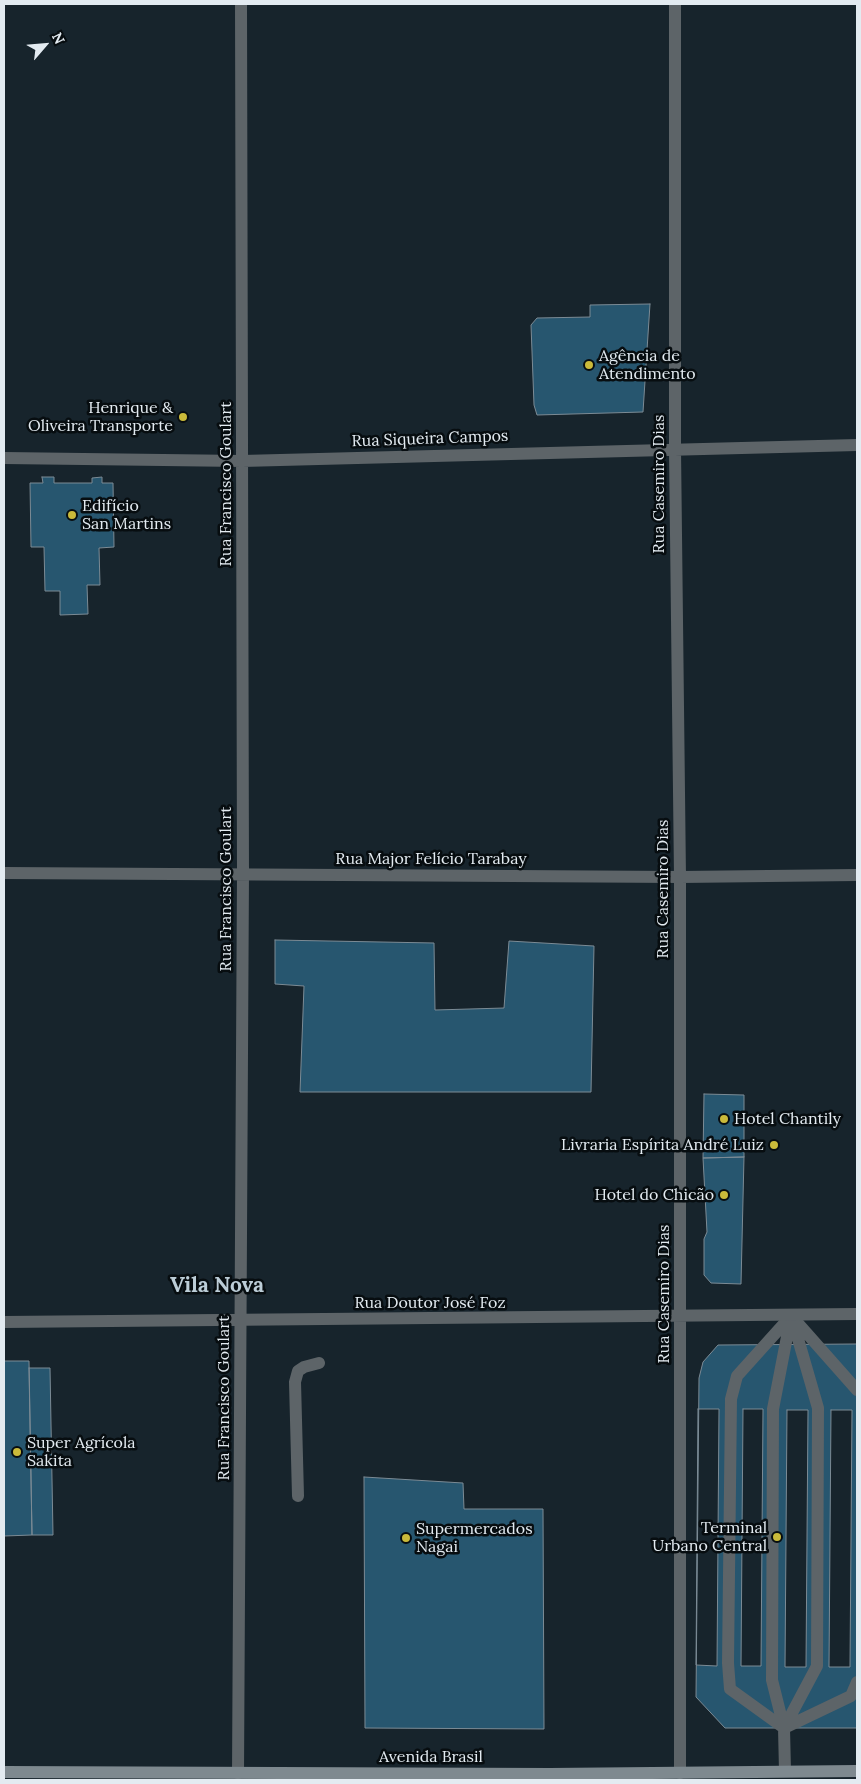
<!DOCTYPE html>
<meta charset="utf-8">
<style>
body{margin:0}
#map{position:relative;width:861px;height:1784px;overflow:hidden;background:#17242c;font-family:Lora,serif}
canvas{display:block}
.frame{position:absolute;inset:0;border:5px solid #e3ebf1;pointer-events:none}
.north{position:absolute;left:20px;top:20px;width:50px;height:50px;-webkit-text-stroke:4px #070d10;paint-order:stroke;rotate:63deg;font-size:14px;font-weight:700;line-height:20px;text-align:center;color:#e3ebf1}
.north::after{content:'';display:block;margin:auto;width:18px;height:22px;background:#e3ebf1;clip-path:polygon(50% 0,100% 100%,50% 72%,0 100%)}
</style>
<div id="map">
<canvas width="861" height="1784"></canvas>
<div class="frame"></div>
<div class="north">N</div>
</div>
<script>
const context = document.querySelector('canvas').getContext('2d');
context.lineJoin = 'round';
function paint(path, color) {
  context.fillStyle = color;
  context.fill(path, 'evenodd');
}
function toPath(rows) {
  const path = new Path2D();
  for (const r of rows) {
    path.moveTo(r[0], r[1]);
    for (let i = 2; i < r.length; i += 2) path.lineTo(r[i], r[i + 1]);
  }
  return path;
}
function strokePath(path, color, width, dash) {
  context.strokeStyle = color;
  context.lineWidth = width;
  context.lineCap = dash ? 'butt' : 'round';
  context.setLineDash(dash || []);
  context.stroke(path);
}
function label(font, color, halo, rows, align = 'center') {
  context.font = font + ' Lora,serif';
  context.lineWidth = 5;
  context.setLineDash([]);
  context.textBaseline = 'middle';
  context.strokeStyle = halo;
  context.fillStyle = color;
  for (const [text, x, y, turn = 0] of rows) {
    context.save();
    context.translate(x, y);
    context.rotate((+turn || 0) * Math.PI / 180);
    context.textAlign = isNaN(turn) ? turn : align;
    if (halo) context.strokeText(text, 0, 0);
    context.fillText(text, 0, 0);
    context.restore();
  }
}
const building = toPath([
 [650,304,643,412,537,415,534,405,531,325,537,318,590,317,590,305,650,304],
 [42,477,54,477,54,483,92,483,92,478,102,477,102,483,113,483,114,547,99,548,100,585,87,585,88,614,60,615,60,591,45,591,44,547,31,547,30,483,43,483,42,477],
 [275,940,434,943,435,1010,504,1008,509,941,594,946,591,1092,300,1092,304,986,275,984,275,940],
 [704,1094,744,1095,744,1157,703,1158,704,1094],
 [744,1157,741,1284,711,1283,704,1275,704,1239,707,1232,703,1158,744,1157],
 [857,1344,857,1728,725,1728,696,1697,699,1378,703,1362,718,1345,857,1344],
 [4,1361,29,1361,32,1535,4,1536,4,1361],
 [29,1368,50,1368,53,1535,32,1535,29,1368],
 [698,1409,719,1409,717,1666,696,1665,698,1409],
 [743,1409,763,1409,761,1666,741,1666,743,1409],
 [787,1410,808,1410,806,1667,785,1667,787,1410],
 [831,1410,852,1410,850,1667,829,1667,831,1410],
 [364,1477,463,1483,464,1509,543,1509,544,1729,365,1728,364,1477]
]);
paint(building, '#27566f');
strokePath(building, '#7c8b95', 1);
strokePath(toPath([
 [795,1320,857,1390],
 [298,1496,295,1382,298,1371,304,1367,319,1363],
 [784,1728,730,1689,728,1663,731,1399,737,1376,791,1316],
 [784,1728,817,1666,818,1408,792,1318],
 [784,1728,851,1696,857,1682],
 [785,1771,784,1728,772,1680,773,1409,791,1316]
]), '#5d6468', 12);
strokePath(toPath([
 [675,4,675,449,680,877,680,1773],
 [4,458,242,461,857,445],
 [4,873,680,877,857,875],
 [4,1322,857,1314],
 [238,1773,243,874,241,4]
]), '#5d6468', 12);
strokePath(toPath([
 [4,1772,550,1774,857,1771]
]), '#7e898f', 12);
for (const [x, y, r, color] of [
 [589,365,5,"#caba3a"],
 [183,417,5,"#caba3a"],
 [72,515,5,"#caba3a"],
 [724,1119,5,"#caba3a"],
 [774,1145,5,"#caba3a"],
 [724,1195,5,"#caba3a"],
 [17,1452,5,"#caba3a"],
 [777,1537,5,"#caba3a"],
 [406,1538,5,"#caba3a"]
]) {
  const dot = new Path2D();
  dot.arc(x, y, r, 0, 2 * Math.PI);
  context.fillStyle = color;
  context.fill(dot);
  strokePath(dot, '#070d10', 2);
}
label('16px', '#e3ebf1', '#070d10', [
 ["Agência de",599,356],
 ["Atendimento",599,374],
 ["Henrique &",173,408,"right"],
 ["Oliveira Transporte",173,426,"right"],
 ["Edifício",82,506],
 ["San Martins",82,524],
 ["Hotel Chantily",734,1119],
 ["Livraria Espírita André Luiz",764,1145,"right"],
 ["Hotel do Chicão",714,1195,"right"],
 ["Super Agrícola",27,1443],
 ["Sakita",27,1461],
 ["Terminal",767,1528,"right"],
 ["Urbano Central",767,1546,"right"],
 ["Supermercados",416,1529],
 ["Nagai",416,1547]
], 'left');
label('16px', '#e3ebf1', '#070d10', [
 ["Rua Siqueira Campos",430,439,-2],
 ["Rua Francisco Goulart",226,484,-90],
 ["Rua Casemiro Dias",659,484,-90],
 ["Rua Major Felício Tarabay",431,859],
 ["Rua Francisco Goulart",226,889,-90],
 ["Rua Casemiro Dias",663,889,-90],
 ["Rua Casemiro Dias",664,1294,-90],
 ["Rua Doutor José Foz",430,1303],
 ["Rua Francisco Goulart",224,1398,-90],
 ["Avenida Brasil",431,1757]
]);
label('bold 21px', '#bccdd7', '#070d10', [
 ["Vila Nova",217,1286]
]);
</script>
